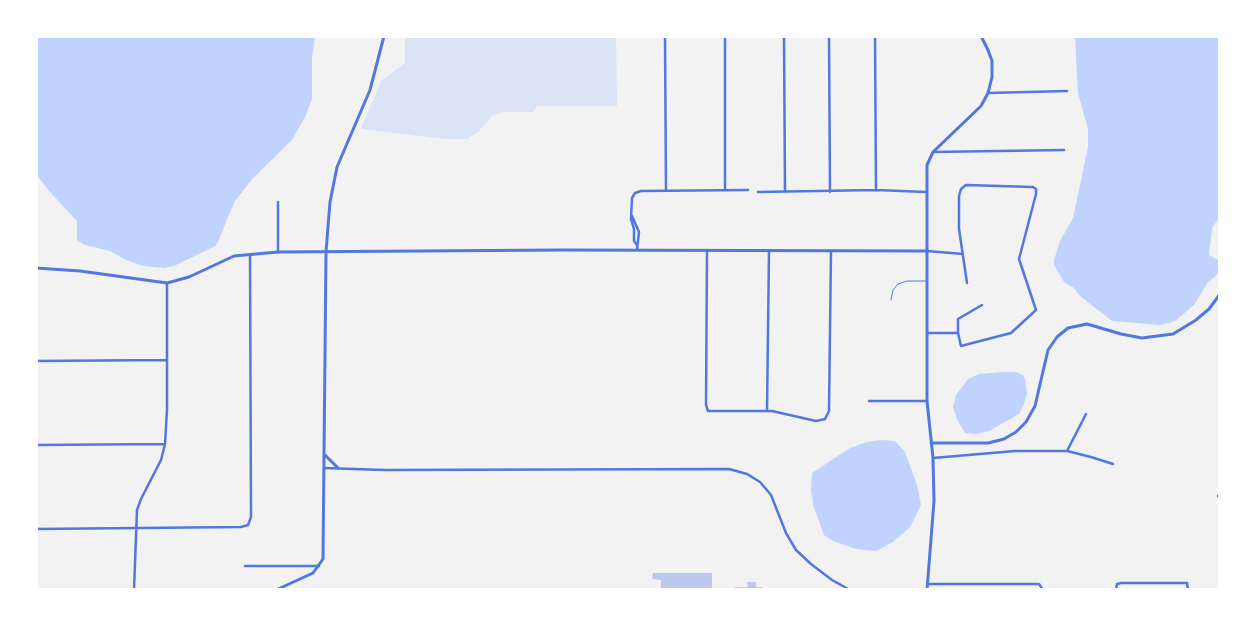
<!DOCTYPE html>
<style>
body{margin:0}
#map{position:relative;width:1256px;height:626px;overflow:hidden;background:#f2f2f2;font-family:"IBM Plex Serif",serif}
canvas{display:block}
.frame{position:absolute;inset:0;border:38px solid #fff;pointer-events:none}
</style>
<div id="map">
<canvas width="1256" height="626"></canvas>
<div class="frame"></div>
</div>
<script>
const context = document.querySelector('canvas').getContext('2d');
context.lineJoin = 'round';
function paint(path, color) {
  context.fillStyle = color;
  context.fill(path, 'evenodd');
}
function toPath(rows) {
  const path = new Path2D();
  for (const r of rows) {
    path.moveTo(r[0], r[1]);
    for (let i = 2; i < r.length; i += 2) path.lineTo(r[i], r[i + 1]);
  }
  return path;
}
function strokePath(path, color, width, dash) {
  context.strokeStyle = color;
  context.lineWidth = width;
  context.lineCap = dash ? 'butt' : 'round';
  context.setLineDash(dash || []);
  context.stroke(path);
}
paint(toPath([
 [405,36,616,36,617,106,537,106,533,112,503,112,493,115,479,131,467,139,447,139,361,129,381,81,405,63]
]), '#dbe4f7');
paint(toPath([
 [36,36,315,36,312,57,312,99,305,117,292,140,253,178,235,201,227,219,219,240,215,246,174,266,164,268,143,266,126,260,110,251,85,245,77,240,77,221,50,192,36,174],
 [1075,36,1220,36,1220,216,1212,228,1209,255,1220,261,1220,270,1216,276,1208,282,1194,305,1175,321,1161,325,1112,321,1080,296,1074,288,1064,282,1054,265,1054,260,1060,241,1073,218,1088,147,1088,129,1078,93],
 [1004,372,1016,372,1023,375,1025,379,1027,394,1024,404,1019,414,989,431,976,434,965,433,957,419,953,407,956,395,968,379,979,374],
 [882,440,895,441,905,452,917,485,921,505,910,527,893,542,876,551,856,549,833,541,824,535,813,505,811,490,812,473,850,448,867,442]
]), '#bfd3fe');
paint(toPath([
 [653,573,712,573,712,590,661,590,661,580,652,579],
 [747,582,756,582,756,587,762,587,762,590,735,590,735,587,748,587]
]), '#bdc9ec');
strokePath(toPath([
 [891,300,893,290,898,284,907,281,926,281]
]), '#5277de', 1);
strokePath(toPath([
 [665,36,666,191],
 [725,36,725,190],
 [784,36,785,192],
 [829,36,830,192],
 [875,36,876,190],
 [988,93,1067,91],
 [933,152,1064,150],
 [758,192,876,190,926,192],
 [278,202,278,252],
 [632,216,639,232,637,250],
 [637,245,634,241,634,229,631,219,632,198,635,193,641,191,748,190],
 [707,250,706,405,708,411,772,411,816,421,825,419,829,411,831,251],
 [927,251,963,254],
 [967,283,959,229,959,196,961,189,966,185,1033,187,1036,189,1036,194,1019,259,1036,310,1011,333,961,346,958,333,958,319,982,305],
 [927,333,958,333],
 [36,361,167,360],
 [869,401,927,401],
 [767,411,769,251],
 [36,445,165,444],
 [1067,451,1091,457,1113,464],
 [933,458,1015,451,1067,451,1086,414],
 [324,468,384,470,729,469,747,474,760,482,771,495,786,533,796,550,811,564,832,580,850,590],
 [1218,496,1220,496],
 [36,529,241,527,248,525,251,517,250,255],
 [245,566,319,566],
 [927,584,1039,584,1043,590],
 [134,590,137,510,141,499,161,460,165,444,167,410,167,283],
 [1116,590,1117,584,1121,583,1187,583,1188,590]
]), '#5277de', 2.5);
strokePath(toPath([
 [36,268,80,271,167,283,189,277,234,256,278,252,562,250,927,251],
 [931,443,988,443,1004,439,1016,432,1026,422,1035,406,1048,350,1057,337,1068,328,1087,324,1121,334,1142,338,1173,334,1196,320,1209,309,1220,294],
 [325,455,338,468],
 [276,590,313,573,323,559,326,252,330,202,337,167,370,90,384,36],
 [927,590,934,501,933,458,927,401,927,165,933,152,981,106,988,93,992,77,992,61,988,50,981,36]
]), '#5277de', 3);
</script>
